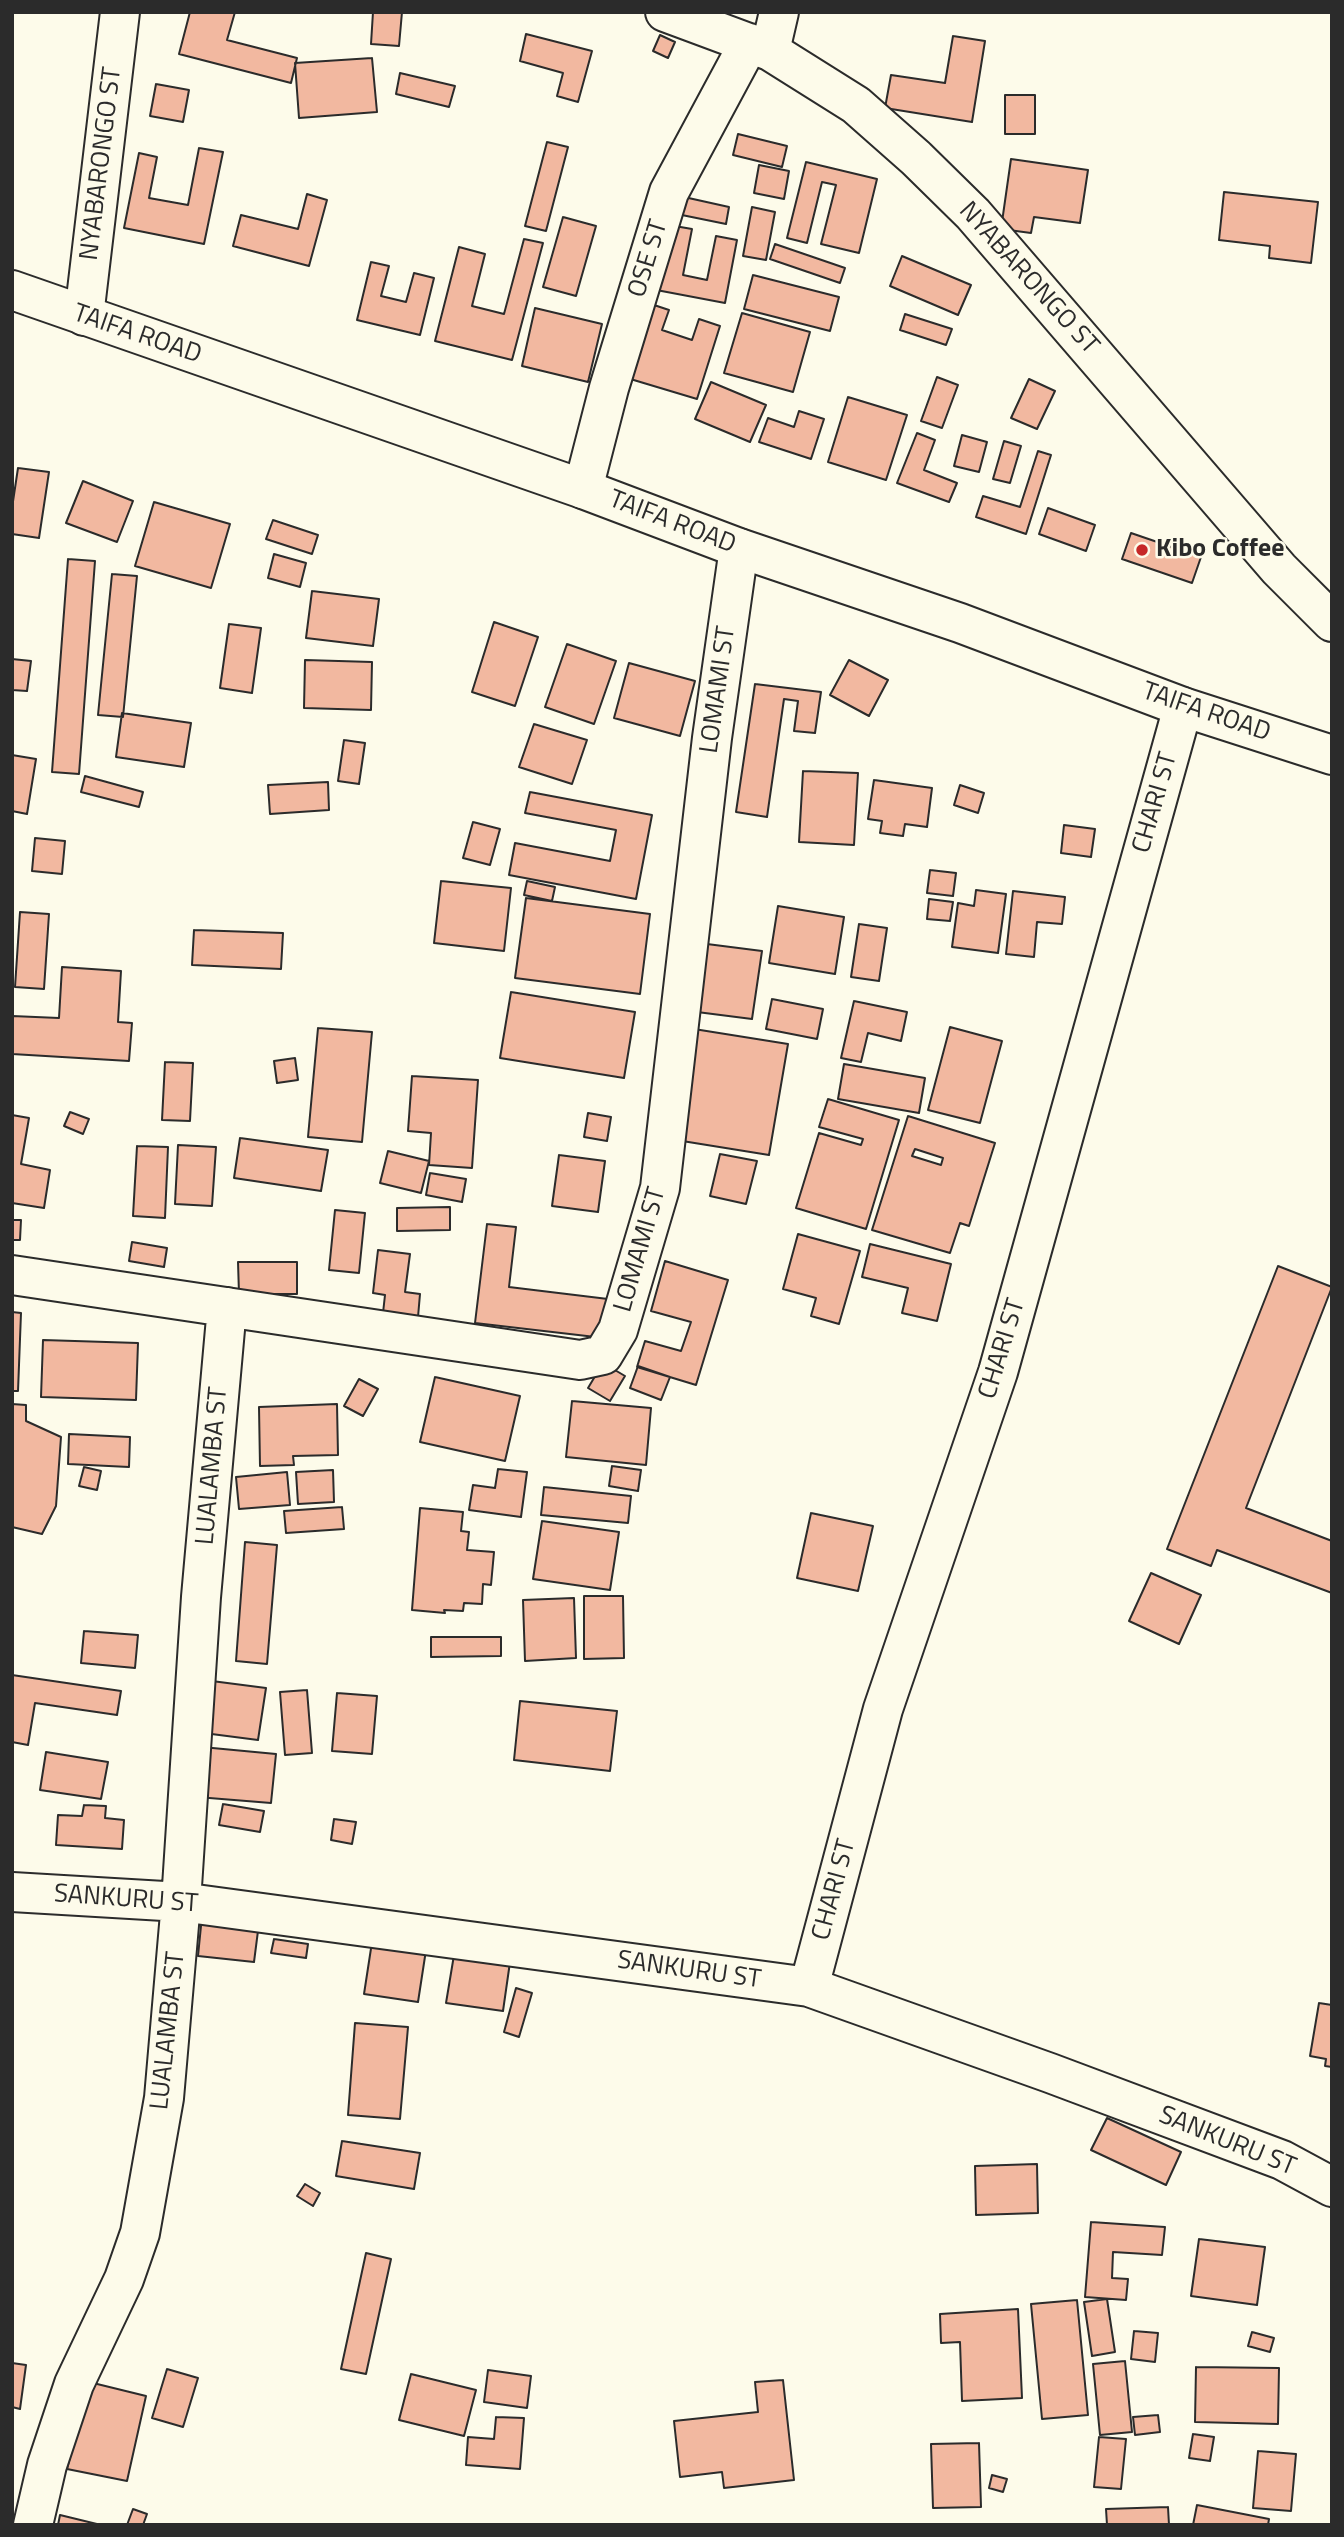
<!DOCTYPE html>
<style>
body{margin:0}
#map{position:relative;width:1344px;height:2537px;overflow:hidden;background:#fdfbea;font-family:"Titillium Web",sans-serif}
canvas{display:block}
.frame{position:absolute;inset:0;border:14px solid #2b2b2b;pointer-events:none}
</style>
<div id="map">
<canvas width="1344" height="2537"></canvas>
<div class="frame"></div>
</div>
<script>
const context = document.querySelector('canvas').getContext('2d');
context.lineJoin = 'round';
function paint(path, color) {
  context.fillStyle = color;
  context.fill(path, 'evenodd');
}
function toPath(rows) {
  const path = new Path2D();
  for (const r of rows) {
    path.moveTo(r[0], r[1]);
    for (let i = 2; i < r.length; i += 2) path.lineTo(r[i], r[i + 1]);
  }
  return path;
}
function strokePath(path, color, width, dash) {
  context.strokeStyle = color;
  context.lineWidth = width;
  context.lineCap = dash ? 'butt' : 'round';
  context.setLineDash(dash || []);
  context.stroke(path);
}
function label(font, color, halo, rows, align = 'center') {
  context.font = font + ' "Titillium Web",sans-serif';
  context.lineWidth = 5;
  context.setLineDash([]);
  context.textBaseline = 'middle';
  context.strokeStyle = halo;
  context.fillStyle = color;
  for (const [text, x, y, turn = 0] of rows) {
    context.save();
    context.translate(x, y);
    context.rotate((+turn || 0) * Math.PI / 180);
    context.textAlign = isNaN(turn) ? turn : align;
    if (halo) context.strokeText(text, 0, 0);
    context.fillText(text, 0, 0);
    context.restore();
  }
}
const building = toPath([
 [190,12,235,12,227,40,297,58,291,83,179,54,190,12],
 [373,12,402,12,399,46,371,44,373,12],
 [526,34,592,51,578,102,557,96,563,73,520,61,526,34],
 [660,35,675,42,668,58,653,51,660,35],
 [953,36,985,41,972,122,885,108,891,75,945,83,953,36],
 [372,58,377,112,299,118,295,63,372,58],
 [400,73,455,86,449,107,396,94,400,73],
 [156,84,189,90,183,122,150,116,156,84],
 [1005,95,1035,95,1035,134,1005,134,1005,95],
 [738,134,787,146,782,167,733,155,738,134],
 [547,142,568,147,546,231,525,226,547,142],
 [199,148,223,152,204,244,124,228,139,153,157,157,149,198,188,205,199,148],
 [1011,159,1088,170,1080,223,1034,217,1031,233,1001,229,1011,159],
 [806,162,877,179,859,253,821,244,836,185,822,182,807,243,787,238,806,162],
 [759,165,789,171,784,199,754,193,759,165],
 [1224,192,1318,202,1311,263,1269,258,1270,246,1219,240,1224,192],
 [307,194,327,200,309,266,233,246,241,215,298,229,307,194],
 [675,195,729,207,726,224,672,213,675,195],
 [752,207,775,212,766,260,743,256,752,207],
 [563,217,596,226,576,296,543,287,563,217],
 [663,224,692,229,683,275,707,280,716,236,737,240,725,303,651,289,663,224],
 [524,239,543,243,512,360,435,341,459,247,485,254,472,306,504,314,524,239],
 [775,244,845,268,840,283,770,259,775,244],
 [902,256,971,285,958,315,890,286,902,256],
 [371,262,389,266,381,296,406,302,414,273,434,278,420,335,357,320,371,262],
 [753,275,839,297,830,331,744,309,753,275],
 [651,304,669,310,662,330,692,340,699,319,720,326,697,399,627,378,651,304],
 [535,308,602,324,588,382,522,366,535,308],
 [742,313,810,332,793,392,724,373,742,313],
 [905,314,952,329,946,345,900,330,905,314],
 [937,377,958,385,942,428,921,421,937,377],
 [1029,379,1055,391,1037,429,1011,418,1029,379],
 [711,382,766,405,750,442,695,419,711,382],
 [848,397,907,415,886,480,828,462,848,397],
 [799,411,824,419,811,459,759,442,768,418,794,427,799,411],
 [917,433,935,440,924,470,957,483,949,502,897,483,917,433],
 [962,435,987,442,979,472,954,466,962,435],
 [1004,441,1021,446,1010,483,993,479,1004,441],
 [1038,451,1051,455,1026,534,976,517,983,496,1020,507,1038,451],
 [18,468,49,472,39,538,12,534,12,508,18,468],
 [83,481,133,501,117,542,66,523,83,481],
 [154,502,230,524,211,588,135,566,154,502],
 [1048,508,1095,525,1086,551,1039,534,1048,508],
 [273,520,318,535,312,554,266,539,273,520],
 [1131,533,1201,557,1192,583,1122,559,1131,533],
 [274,554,306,563,300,587,268,578,274,554],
 [68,559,95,561,79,774,52,772,68,559],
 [112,574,137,576,123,717,98,715,112,574],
 [312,591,379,599,373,646,306,638,312,591],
 [494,622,538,637,515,706,472,692,494,622],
 [229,624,261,628,252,693,220,688,229,624],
 [567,644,616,661,594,724,545,707,567,644],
 [12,659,31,661,27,691,12,690,12,659],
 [305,660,372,662,371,710,304,708,305,660],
 [849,660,888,680,869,716,830,695,849,660],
 [629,663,695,681,680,736,614,718,629,663],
 [755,684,821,692,815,733,794,731,798,701,784,699,767,817,736,812,755,684],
 [122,713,191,723,184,767,116,757,122,713],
 [534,724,587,740,572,784,519,767,534,724],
 [344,740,365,743,359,784,338,781,344,740],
 [12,755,36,759,27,814,12,811,12,755],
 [803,771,858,773,854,845,799,842,803,771],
 [85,776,143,792,139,807,81,792,85,776],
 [874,780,932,788,927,827,905,824,903,836,880,833,882,821,868,819,874,780],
 [328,782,329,810,270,814,268,785,328,782],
 [960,785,984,793,978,813,954,805,960,785],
 [530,792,652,815,636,899,509,875,515,843,610,861,616,830,525,813,530,792],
 [473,822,500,829,490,865,463,858,473,822],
 [1064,825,1095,829,1091,857,1061,853,1064,825],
 [35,838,65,841,62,874,32,871,35,838],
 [930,870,956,873,953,896,927,893,930,870],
 [441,881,511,888,504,951,434,943,441,881],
 [527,881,555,887,552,901,524,895,527,881],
 [976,890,1006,894,998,953,952,947,958,903,974,906,976,890],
 [1013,891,1065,897,1062,924,1037,922,1034,957,1006,954,1013,891],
 [526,898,650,914,640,994,515,978,526,898],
 [929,899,953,902,950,921,927,919,929,899],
 [778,906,844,917,835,974,769,963,778,906],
 [20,912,49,914,44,989,15,987,20,912],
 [859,924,887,928,879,981,851,977,859,924],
 [194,930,283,933,281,969,192,965,194,930],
 [707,944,762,951,752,1019,697,1012,707,944],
 [62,967,121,971,118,1022,132,1023,129,1061,12,1054,12,1016,59,1018,62,967],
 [511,992,635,1012,624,1078,500,1058,511,992],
 [772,999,823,1009,817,1039,766,1029,772,999],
 [854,1001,907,1012,901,1041,868,1033,861,1062,841,1058,854,1001],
 [950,1027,1002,1041,980,1123,928,1110,950,1027],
 [318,1028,372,1032,362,1142,308,1137,318,1028],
 [694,1029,788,1044,769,1155,676,1140,694,1029],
 [295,1058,298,1080,277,1083,274,1061,295,1058],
 [165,1062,193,1063,190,1121,162,1120,165,1062],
 [844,1064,925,1078,919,1113,838,1099,844,1064],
 [412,1076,478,1080,472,1168,429,1165,431,1133,408,1131,412,1076],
 [828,1099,899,1120,866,1229,796,1208,819,1133,861,1145,863,1139,819,1127,828,1099],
 [70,1112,89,1119,83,1134,64,1126,70,1112],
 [588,1113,611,1117,607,1141,584,1137,588,1113],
 [12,1115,29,1118,21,1164,50,1170,44,1208,12,1203,12,1115],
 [908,1116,995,1143,969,1226,960,1223,950,1253,872,1230,908,1116],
 [915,1149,943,1158,941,1165,912,1156,915,1149],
 [240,1138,328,1150,321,1191,234,1178,240,1138],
 [178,1145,216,1147,212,1206,175,1204,178,1145],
 [137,1146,168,1147,165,1218,133,1216,137,1146],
 [388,1151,429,1161,421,1193,380,1183,388,1151],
 [720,1154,757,1161,746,1204,710,1196,720,1154],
 [559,1155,605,1161,598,1212,552,1206,559,1155],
 [430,1173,466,1179,462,1202,426,1195,430,1173],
 [450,1207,450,1230,397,1231,397,1208,450,1207],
 [335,1210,365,1213,359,1273,329,1270,335,1210],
 [12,1220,21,1220,20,1240,12,1240,12,1220],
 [487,1224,516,1227,509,1287,608,1299,604,1338,475,1323,487,1224],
 [798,1234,860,1251,839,1324,811,1316,816,1298,783,1289,798,1234],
 [132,1242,167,1248,164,1267,129,1261,132,1242],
 [870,1244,951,1264,937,1321,902,1313,908,1288,862,1277,870,1244],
 [378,1250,410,1254,405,1292,420,1294,418,1317,383,1313,385,1295,373,1293,378,1250],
 [665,1261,728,1280,696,1385,637,1367,645,1341,681,1351,691,1322,651,1311,665,1261],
 [238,1262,297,1262,297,1294,239,1294,238,1262],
 [1278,1266,1332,1287,1246,1508,1332,1541,1332,1593,1217,1550,1211,1566,1167,1549,1278,1266],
 [12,1312,21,1313,18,1391,12,1391,12,1312],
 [43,1340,138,1343,136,1400,41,1397,43,1340],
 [603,1363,625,1376,610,1401,588,1388,603,1363],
 [638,1366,670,1377,661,1400,630,1388,638,1366],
 [435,1377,520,1396,505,1461,420,1442,435,1377],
 [359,1379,378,1389,363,1416,344,1406,359,1379],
 [572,1401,651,1408,646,1465,566,1457,572,1401],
 [12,1404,26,1405,26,1421,61,1437,56,1506,42,1534,12,1527,12,1404],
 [337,1404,338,1455,293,1456,294,1465,260,1466,259,1407,337,1404],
 [69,1434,130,1437,129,1467,68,1464,69,1434],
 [612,1466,641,1470,638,1491,609,1486,612,1466],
 [84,1467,101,1471,97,1490,79,1486,84,1467],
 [498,1469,527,1472,521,1517,469,1510,473,1485,495,1488,498,1469],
 [333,1470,334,1502,298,1504,296,1472,333,1470],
 [287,1472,290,1505,239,1509,236,1477,287,1472],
 [544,1487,631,1496,628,1523,541,1515,544,1487],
 [342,1507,344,1529,286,1533,284,1511,342,1507],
 [420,1508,463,1512,461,1531,469,1532,467,1550,494,1552,491,1585,483,1584,482,1604,464,1603,463,1611,444,1610,445,1613,412,1610,420,1508],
 [811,1513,873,1526,858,1591,797,1578,811,1513],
 [542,1521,619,1532,610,1590,533,1579,542,1521],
 [245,1542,277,1545,267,1664,236,1661,245,1542],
 [1151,1573,1201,1595,1179,1644,1129,1621,1151,1573],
 [584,1596,623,1596,624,1658,584,1659,584,1596],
 [574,1598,576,1658,525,1661,523,1600,574,1598],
 [84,1631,138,1635,135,1668,81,1663,84,1631],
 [431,1637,501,1637,501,1656,431,1657,431,1637],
 [12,1675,121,1691,117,1715,35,1703,28,1745,12,1742,12,1675],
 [204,1680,266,1688,258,1740,196,1732,204,1680],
 [307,1690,312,1753,285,1755,280,1692,307,1690],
 [337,1693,377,1696,372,1754,332,1751,337,1693],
 [520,1701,617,1711,610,1771,514,1760,520,1701],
 [202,1747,276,1754,271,1803,197,1797,202,1747],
 [46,1752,108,1762,101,1799,40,1790,46,1752],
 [223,1804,264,1811,260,1832,219,1825,223,1804],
 [84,1805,106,1806,105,1818,124,1820,122,1849,56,1845,58,1815,82,1816,84,1805],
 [334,1819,356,1822,352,1844,331,1840,334,1819],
 [202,1916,259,1923,254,1962,198,1956,202,1916],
 [274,1939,308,1944,306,1958,271,1953,274,1939],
 [372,1942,426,1950,418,2002,364,1994,372,1942],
 [454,1955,510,1962,503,2011,446,2003,454,1955],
 [516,1988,532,1993,519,2037,504,2032,516,1988],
 [1319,2003,1332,2005,1332,2067,1325,2066,1326,2059,1310,2056,1319,2003],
 [355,2023,408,2027,400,2119,348,2115,355,2023],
 [1107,2118,1181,2152,1166,2185,1091,2150,1107,2118],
 [342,2141,420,2153,414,2189,336,2176,342,2141],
 [1037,2164,1038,2213,976,2215,975,2166,1037,2164],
 [305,2184,320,2193,313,2206,297,2196,305,2184],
 [1091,2222,1165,2227,1162,2255,1113,2252,1112,2278,1128,2279,1126,2300,1085,2297,1091,2222],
 [1199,2239,1265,2247,1257,2305,1191,2296,1199,2239],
 [366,2253,391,2259,366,2374,341,2369,366,2253],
 [1107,2299,1115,2352,1092,2356,1084,2302,1107,2299],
 [1077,2300,1088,2415,1042,2419,1031,2304,1077,2300],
 [1018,2309,1022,2398,962,2401,960,2342,941,2343,940,2314,1018,2309],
 [1134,2331,1158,2333,1155,2362,1131,2359,1134,2331],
 [1252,2332,1274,2338,1270,2352,1248,2346,1252,2332],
 [1125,2361,1132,2432,1100,2435,1093,2364,1125,2361],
 [12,2363,26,2365,20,2409,12,2407,12,2363],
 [1196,2367,1279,2368,1278,2424,1195,2422,1196,2367],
 [167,2369,198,2378,183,2427,152,2418,167,2369],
 [488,2370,531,2376,527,2408,484,2402,488,2370],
 [411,2374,476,2390,464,2436,399,2420,411,2374],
 [783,2380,794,2480,724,2488,722,2472,680,2477,674,2421,758,2412,755,2382,783,2380],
 [89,2382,146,2396,127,2481,67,2469,89,2382],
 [1158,2415,1160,2432,1135,2435,1133,2417,1158,2415],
 [496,2417,524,2418,520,2469,466,2465,468,2437,494,2439,496,2417],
 [1193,2434,1214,2437,1210,2461,1189,2458,1193,2434],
 [1099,2437,1126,2439,1121,2489,1094,2487,1099,2437],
 [979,2443,981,2507,933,2508,931,2444,979,2443],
 [1258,2451,1296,2454,1291,2511,1253,2508,1258,2451],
 [992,2475,1007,2479,1003,2492,989,2488,992,2475],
 [1197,2505,1269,2519,1268,2525,1193,2525,1197,2505],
 [1168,2507,1169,2525,1107,2525,1106,2509,1168,2507],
 [133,2509,147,2514,143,2525,127,2525,133,2509],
 [60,2515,101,2525,58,2525,60,2515]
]);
paint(building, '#f2b8a0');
strokePath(building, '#2b2b2b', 2);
const minor = toPath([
 [665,12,770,51,856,105,916,158,973,214,1279,569,1332,622],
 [770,51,779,12],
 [84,316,120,12],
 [583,489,609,388,669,192,749,43],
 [12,1275,580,1360,603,1355,618,1330,660,1188,712,738,739,548],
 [12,1892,181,1902,809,1987,1050,2073,1282,2160,1332,2187],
 [809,1987,883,1709,998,1372,1183,707],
 [33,2525,47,2465,74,2384,124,2279,140,2233,164,2098,181,1902,201,1597,227,1307]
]);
const highway = toPath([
 [12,290,583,489,739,548,960,623,1183,707,1332,755]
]);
strokePath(minor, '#2b2b2b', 42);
strokePath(highway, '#2b2b2b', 42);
strokePath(minor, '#fdfbea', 38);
strokePath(highway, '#fdfbea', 38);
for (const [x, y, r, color] of [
 [1142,550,7,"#c62828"]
]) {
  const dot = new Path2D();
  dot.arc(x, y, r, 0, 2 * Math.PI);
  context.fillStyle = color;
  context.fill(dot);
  strokePath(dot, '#fdfbea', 2.5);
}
label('26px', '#2b2b2b', '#fdfbea', [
 ["NYABARONGO ST",102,164,-83],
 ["OSE ST",649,259,-73],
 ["NYABARONGO ST",1028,279,48],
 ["TAIFA ROAD",137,335,19],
 ["TAIFA ROAD",672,523,21],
 ["LOMAMI ST",719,690,-82],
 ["TAIFA ROAD",1206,713,19],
 ["CHARI ST",1156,803,-74],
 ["LOMAMI ST",641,1250,-74],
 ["CHARI ST",1003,1349,-73],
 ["LUALAMBA ST",213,1466,-85],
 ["CHARI ST",835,1890,-75],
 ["SANKURU ST",126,1900,4],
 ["SANKURU ST",689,1971,8],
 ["LUALAMBA ST",169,2031,-84],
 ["SANKURU ST",1227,2142,22]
]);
label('bold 26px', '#2b2b2b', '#fdfbea', [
 ["Kibo Coffee",1156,550]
], 'left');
</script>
